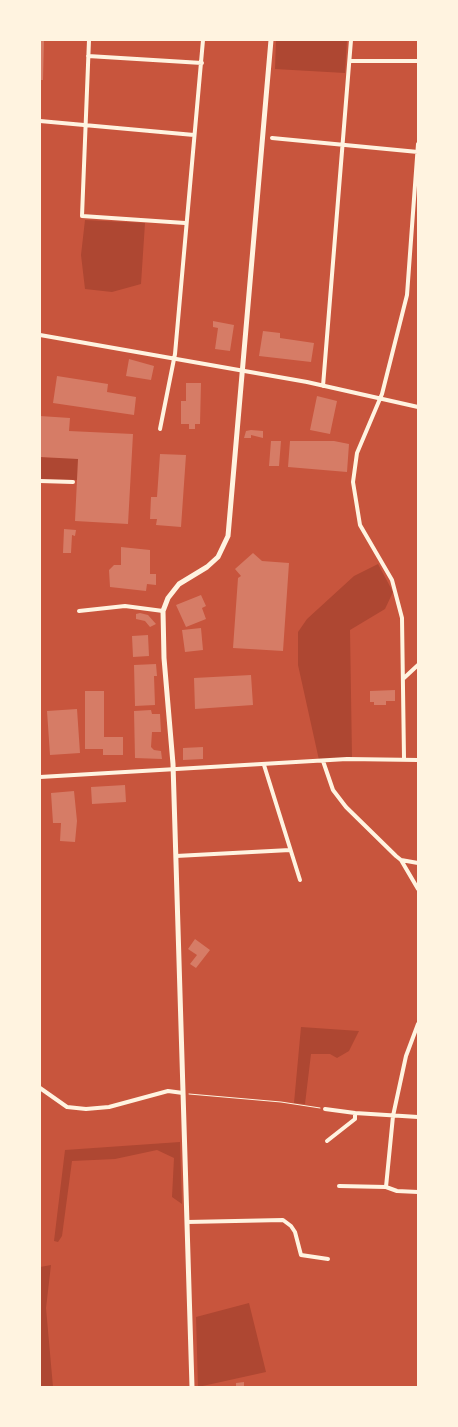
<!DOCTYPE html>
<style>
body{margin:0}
#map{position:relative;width:458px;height:1427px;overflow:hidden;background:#c8553d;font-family:"Noto Sans",sans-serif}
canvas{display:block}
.frame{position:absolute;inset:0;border:41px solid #fff3e0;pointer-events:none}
</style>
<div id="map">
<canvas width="458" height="1427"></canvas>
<div class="frame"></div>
</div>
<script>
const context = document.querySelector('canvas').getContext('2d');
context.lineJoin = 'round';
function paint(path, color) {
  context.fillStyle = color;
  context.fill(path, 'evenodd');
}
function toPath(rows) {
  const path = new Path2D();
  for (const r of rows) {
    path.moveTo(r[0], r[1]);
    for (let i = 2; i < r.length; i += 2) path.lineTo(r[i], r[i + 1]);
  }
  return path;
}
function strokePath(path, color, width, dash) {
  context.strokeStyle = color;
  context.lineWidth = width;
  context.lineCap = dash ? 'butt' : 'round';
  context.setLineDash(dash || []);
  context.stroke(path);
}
paint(toPath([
 [276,40,347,40,345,73,275,69],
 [85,220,145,223,141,284,112,292,85,289,81,255],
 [40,457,79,458,78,480,40,479],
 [378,564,393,592,385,609,350,630,352,758,319,760,298,665,298,632,307,619,354,576],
 [301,1027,359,1031,349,1051,337,1058,330,1054,311,1054,305,1104,294,1103],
 [180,1142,182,1204,172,1197,174,1158,157,1150,115,1159,72,1161,62,1236,58,1242,54,1241,65,1150],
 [51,1265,46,1308,53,1387,40,1387,40,1267],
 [249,1303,266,1372,198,1387,196,1317]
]), '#ae4732');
paint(toPath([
 [40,40,44,40,43,80,40,80],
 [213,321,234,325,230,351,215,349,218,328,213,327],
 [263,331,280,333,280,338,314,343,311,362,259,356],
 [129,359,154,366,151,380,126,376],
 [57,376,108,384,107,392,136,397,134,415,53,403],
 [186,383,201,383,200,424,195,424,195,429,189,429,189,424,181,424,181,401,186,401],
 [317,396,337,401,330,434,310,430],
 [40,416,70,418,69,431,133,434,128,524,75,521,78,459,40,457],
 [251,430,263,431,263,438,251,435,251,438,244,438,246,431],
 [271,441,281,441,279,466,269,466],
 [290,441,334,441,349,444,347,472,288,467],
 [160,454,186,455,181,527,156,525,157,519,150,519,151,497,157,497],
 [64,529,76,530,75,536,72,535,71,553,63,553],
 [121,547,150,550,150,574,156,574,156,585,147,584,146,591,110,587,109,570,114,565,121,565],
 [253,553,262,561,289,563,283,651,233,648,238,578,241,576,235,569],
 [201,595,206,606,202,608,206,619,186,627,176,605],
 [140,613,148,615,156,624,150,627,145,621,136,619,136,614],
 [201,628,203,650,185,652,182,630],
 [148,635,149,656,133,657,132,636],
 [156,664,157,676,154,676,155,705,135,706,134,665],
 [251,675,253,705,195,709,194,678],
 [395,690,395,701,386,701,386,705,374,705,374,702,370,702,370,691],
 [85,691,104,691,104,737,123,737,123,755,103,755,103,749,85,749],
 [77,709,80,753,50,755,47,711],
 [151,710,152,714,160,714,161,732,152,732,151,747,154,750,161,751,162,759,135,758,134,711],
 [203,747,203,759,183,760,183,748],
 [125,785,126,802,92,804,91,787],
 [74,791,77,821,75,842,60,841,61,823,53,823,51,793],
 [195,939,210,950,196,968,190,964,197,955,188,949],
 [244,1382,244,1387,236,1387,236,1383]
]), '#d67c66');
strokePath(toPath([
 [189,1094,281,1102,320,1108]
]), '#fff3e0', 1);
strokePath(toPath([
 [89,40,82,216,185,223],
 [88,56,202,63],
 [350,61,418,61],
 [40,121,194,135],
 [272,138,418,152],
 [40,335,307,382,418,407],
 [323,386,351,40],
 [160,429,175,354,203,40],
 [40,481,73,482],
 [79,611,125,606,163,611],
 [404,678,418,665],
 [404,758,402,618,392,580,360,525,353,482,357,453,382,394,407,295,418,144],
 [323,761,333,790,346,807,396,856,401,860,418,863],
 [264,765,300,880],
 [40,777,347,759,418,760],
 [176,856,290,850],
 [401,860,418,889],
 [40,1088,67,1107,86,1109,109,1107,168,1091,183,1093],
 [325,1109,355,1113],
 [327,1141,355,1119,355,1113,418,1117],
 [339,1186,386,1187,397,1191,418,1192],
 [386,1187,393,1116,406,1056,418,1024],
 [187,1222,283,1220,291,1226,295,1232,301,1255,328,1259]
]), '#fff3e0', 4);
strokePath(toPath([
 [192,1387,173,764,164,658,163,611,168,598,179,584,207,567,218,557,228,536,271,40]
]), '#fff3e0', 5);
</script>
